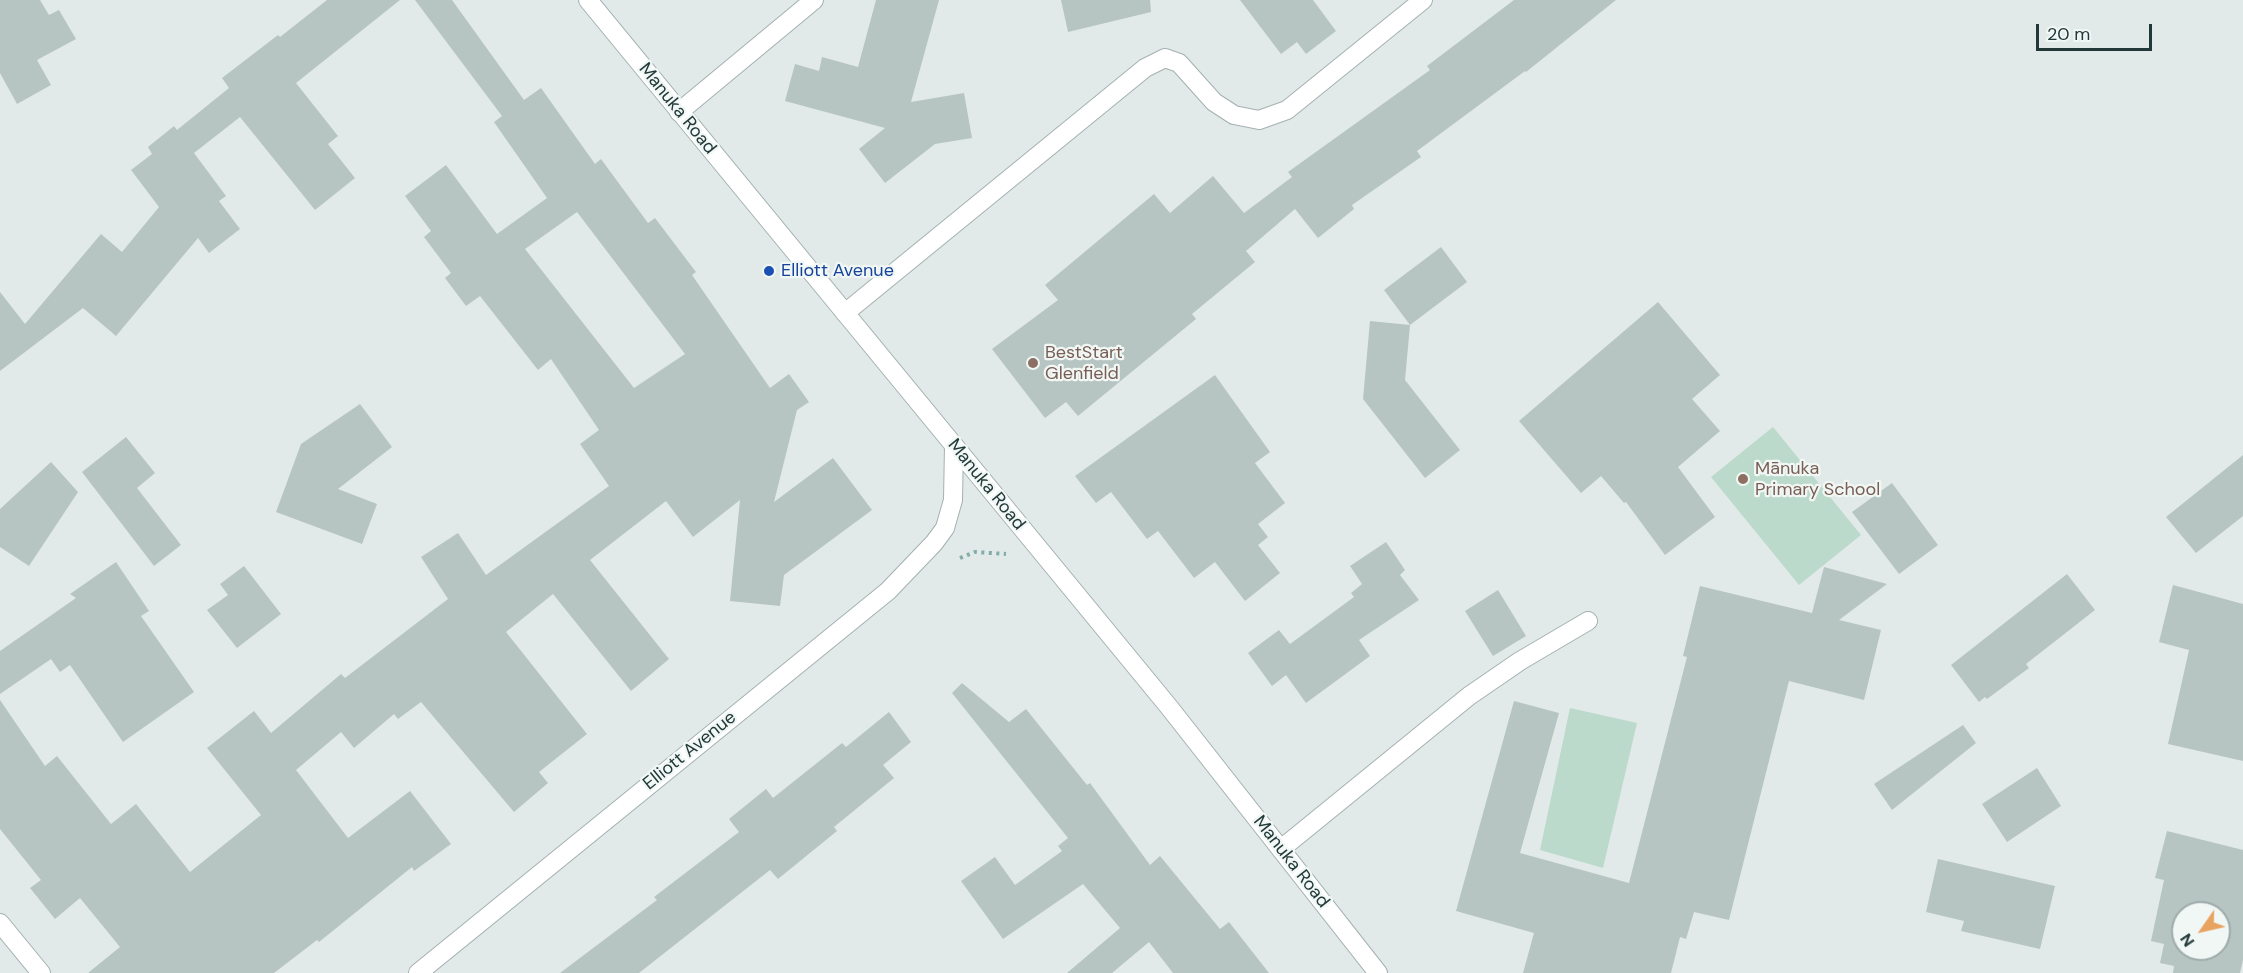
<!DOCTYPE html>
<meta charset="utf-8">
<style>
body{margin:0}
#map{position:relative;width:2243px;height:973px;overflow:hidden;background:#e1eae8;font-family:"DM Sans",sans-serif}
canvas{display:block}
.north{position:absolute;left:2171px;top:901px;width:60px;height:60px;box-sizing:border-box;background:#f1f7f5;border:2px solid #9eabaa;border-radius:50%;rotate:236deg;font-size:16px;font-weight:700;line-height:24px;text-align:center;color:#223939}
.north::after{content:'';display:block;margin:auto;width:21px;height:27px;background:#e8a360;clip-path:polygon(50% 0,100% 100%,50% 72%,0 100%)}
.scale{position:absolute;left:2036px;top:24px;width:116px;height:27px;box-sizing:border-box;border:3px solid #223939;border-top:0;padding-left:8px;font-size:18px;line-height:21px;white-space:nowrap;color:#223939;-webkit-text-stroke:4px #f1f7f5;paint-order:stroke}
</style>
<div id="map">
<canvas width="2243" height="973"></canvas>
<div class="north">N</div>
<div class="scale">20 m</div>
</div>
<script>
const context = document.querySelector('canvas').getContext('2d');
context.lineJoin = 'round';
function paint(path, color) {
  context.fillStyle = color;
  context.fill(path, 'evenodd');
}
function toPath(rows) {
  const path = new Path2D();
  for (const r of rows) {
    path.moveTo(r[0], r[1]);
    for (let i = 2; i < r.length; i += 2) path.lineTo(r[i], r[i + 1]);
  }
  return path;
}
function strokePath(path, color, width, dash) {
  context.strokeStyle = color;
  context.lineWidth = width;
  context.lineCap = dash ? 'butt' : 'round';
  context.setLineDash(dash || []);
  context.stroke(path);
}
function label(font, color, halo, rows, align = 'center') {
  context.font = font + ' "DM Sans",sans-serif';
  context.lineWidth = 4.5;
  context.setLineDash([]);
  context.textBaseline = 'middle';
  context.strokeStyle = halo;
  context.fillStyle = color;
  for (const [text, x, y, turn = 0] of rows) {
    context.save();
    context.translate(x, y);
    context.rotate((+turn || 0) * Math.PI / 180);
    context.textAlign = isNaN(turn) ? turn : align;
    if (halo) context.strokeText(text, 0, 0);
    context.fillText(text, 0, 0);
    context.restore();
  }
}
paint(toPath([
 [1773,427,1861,535,1799,585,1711,477],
 [1570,708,1637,723,1603,868,1540,850]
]), '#bbdacb');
paint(toPath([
 [0,0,40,0,49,15,59,10,76,39,37,60,51,85,17,104,0,73],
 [327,0,400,0,296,83,338,136,328,144,355,178,315,210,240,117,194,153,226,196,219,201,240,229,209,253,198,238,116,336,83,308,0,371,0,292,25,324,101,234,122,252,159,207,131,170,152,154,148,147,174,126,177,130,229,88,222,78,278,35,280,37],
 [415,0,452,0,524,100,541,88,595,164,601,159,648,223,655,218,696,272,692,275,770,388,789,374,809,402,797,410,774,502,833,458,872,510,784,575,780,606,730,601,740,500,693,537,666,501,590,560,669,659,631,691,553,594,506,632,587,734,539,772,548,783,514,812,421,702,398,719,394,714,354,748,341,732,296,770,348,838,410,791,451,844,414,871,412,867,319,942,317,940,274,973,88,973,120,947,80,898,55,919,30,888,41,880,0,829,0,700,45,766,57,756,111,824,136,804,190,872,261,815,207,748,254,711,271,733,341,674,345,678,448,599,421,557,458,533,486,575,609,486,580,444,599,430,551,359,538,370,480,296,466,306,445,278,451,273,424,237,431,231,405,196,446,165,497,234,547,198,494,122,502,116],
 [577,212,685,354,634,388,525,249],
 [876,0,939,0,911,102,964,93,972,138,935,144,885,183,859,149,885,128,785,101,795,64,819,71,822,57,858,67],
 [1061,0,1150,0,1151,12,1068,32],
 [1240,0,1313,0,1336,31,1306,54,1297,42,1281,54],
 [1514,0,1616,0,1526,72,1525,71,1417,151,1421,157,1352,205,1354,209,1318,238,1295,209,1246,251,1255,262,1192,314,1196,319,1078,416,1066,402,1045,418,992,349,1058,300,1045,285,1154,194,1170,213,1213,176,1244,213,1292,177,1288,172,1430,70,1427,66],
 [1441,247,1467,282,1410,325,1384,290],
 [1658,302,1720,375,1692,399,1720,431,1678,467,1715,517,1665,555,1626,502,1624,503,1601,476,1581,493,1519,421],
 [1370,321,1410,325,1405,380,1460,450,1425,478,1363,399],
 [1215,375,1270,452,1255,463,1285,503,1258,524,1268,537,1258,545,1280,573,1245,601,1215,562,1194,578,1158,531,1147,539,1111,492,1096,503,1075,476],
 [360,404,392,447,338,489,377,504,362,544,276,512,301,444],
 [126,437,155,473,137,488,181,545,154,566,82,472],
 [2243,455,2243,516,2196,553,2166,517],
 [51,462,78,492,29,566,0,547,0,509],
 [1892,483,1938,545,1899,574,1852,512],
 [1386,542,1405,570,1400,575,1419,600,1359,640,1370,656,1306,703,1286,675,1272,686,1248,653,1279,630,1290,644,1354,597,1351,593,1362,584,1350,566],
 [116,562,149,611,141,616,194,692,123,742,70,665,60,672,51,659,0,694,0,651,76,598,70,594],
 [244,566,281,614,237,648,207,610,228,595,220,584],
 [1824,567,1887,584,1839,620,1881,630,1864,700,1789,681,1729,920,1694,912,1686,939,1680,937,1671,973,1523,973,1534,933,1456,911,1514,701,1559,713,1520,853,1629,883,1687,657,1683,656,1700,586,1812,613],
 [2067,574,2095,610,2026,664,2029,668,1987,699,1985,697,1979,702,1951,665],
 [2173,585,2243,604,2243,761,2168,744,2189,650,2159,642],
 [1498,590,1526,636,1493,656,1465,611],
 [962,683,1009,722,1026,709,1087,785,1090,783,1150,865,1160,856,1220,929,1229,922,1269,973,1173,973,1149,942,1112,973,1067,973,1120,928,1083,884,1003,939,961,881,995,857,1015,885,1062,851,1058,846,1068,838,952,693],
 [889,712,911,742,883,765,894,778,834,827,837,831,778,879,770,870,639,973,560,973,657,900,654,897,739,832,729,819,766,789,773,798,842,743,846,747],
 [1963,725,1976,743,1892,810,1874,784],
 [2037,768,2061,806,2007,842,1982,804],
 [2167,831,2243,850,2243,960,2240,973,2173,973,2174,966,2160,963,2164,944,2151,941,2164,880,2155,878],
 [2183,913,2219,913,2219,949,2183,949],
 [1938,859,2055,886,2040,949,1961,931,1964,921,1926,912]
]), '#b6c5c2');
const service = toPath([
 [845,313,1145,68,1165,58,1179,63,1214,102,1234,115,1259,120,1287,110,1423,0],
 [1281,849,1469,696,1520,661,1588,621]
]);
const minor = toPath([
 [679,112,814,0],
 [0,923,41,973],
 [418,973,888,591,934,543,945,528,953,500,954,446]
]);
const tertiary = toPath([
 [588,0,1169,707,1378,973]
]);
strokePath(service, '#a4b1b0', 20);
strokePath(minor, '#a4b1b0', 20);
strokePath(tertiary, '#a4b1b0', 20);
strokePath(toPath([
 [960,558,975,552,1006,554]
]), '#83aca9', 4, [3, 4.5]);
strokePath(service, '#fff', 18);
strokePath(minor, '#fff', 18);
strokePath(tertiary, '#fff', 18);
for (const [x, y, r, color] of [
 [769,271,6,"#1a4fb4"],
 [1033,363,6,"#8d6e63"],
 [1743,479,6,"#8d6e63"]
]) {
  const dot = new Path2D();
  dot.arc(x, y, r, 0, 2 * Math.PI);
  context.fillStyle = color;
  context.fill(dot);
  strokePath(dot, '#f1f7f5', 2);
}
label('18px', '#223939', '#f1f7f5', [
 ["Manuka Road",677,109,51],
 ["Manuka Road",986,485,51],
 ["Elliott Avenue",690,751,-39],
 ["Manuka Road",1291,862,52]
]);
label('18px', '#164399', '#f1f7f5', [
 ["Elliott Avenue",781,271]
], 'left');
label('18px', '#785e54', '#f1f7f5', [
 ["BestStart",1045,353],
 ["Glenfield",1045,374],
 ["Mānuka",1755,469],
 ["Primary School",1755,490]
], 'left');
</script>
